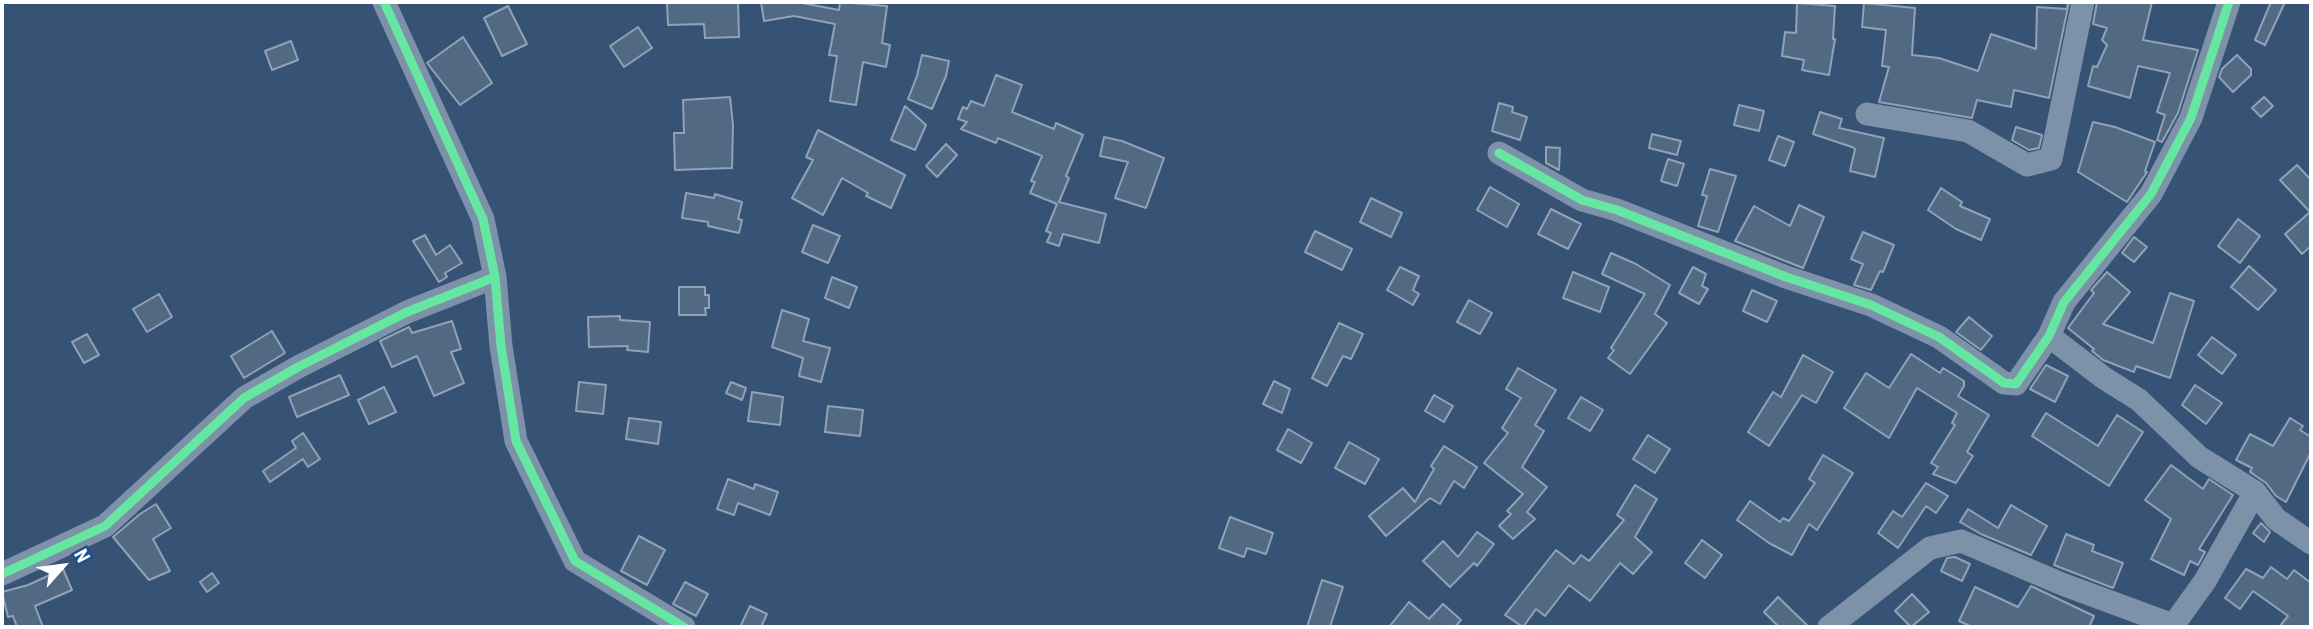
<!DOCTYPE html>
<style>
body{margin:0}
#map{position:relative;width:2313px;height:629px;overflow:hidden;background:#365274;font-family:"Roboto Condensed",sans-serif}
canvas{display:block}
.frame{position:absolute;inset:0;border:4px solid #fff;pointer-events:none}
.north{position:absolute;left:28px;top:531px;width:70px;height:70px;-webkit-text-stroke:5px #1b4f8f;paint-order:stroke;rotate:62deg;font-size:19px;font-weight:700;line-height:28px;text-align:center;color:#fff}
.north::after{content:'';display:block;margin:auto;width:24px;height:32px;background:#fff;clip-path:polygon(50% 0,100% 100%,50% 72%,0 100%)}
</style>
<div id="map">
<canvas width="2313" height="629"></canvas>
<div class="frame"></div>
<div class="north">N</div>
</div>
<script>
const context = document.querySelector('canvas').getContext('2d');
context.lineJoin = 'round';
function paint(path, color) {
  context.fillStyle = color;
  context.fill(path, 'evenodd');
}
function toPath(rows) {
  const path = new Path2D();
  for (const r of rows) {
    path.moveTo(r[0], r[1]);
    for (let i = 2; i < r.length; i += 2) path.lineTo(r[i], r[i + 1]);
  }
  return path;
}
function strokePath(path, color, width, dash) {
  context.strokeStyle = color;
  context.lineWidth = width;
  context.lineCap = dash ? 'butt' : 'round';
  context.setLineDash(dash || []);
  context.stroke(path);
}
const building = toPath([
 [667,2,738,2,739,37,705,38,704,24,668,25,667,2],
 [761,2,797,2,839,10,840,2,887,6,882,43,890,45,886,67,863,62,856,105,830,101,837,56,829,55,835,24,794,16,764,21,761,2],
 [2068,2,2069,2,2049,98,2014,90,2011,107,1977,100,1972,118,1879,102,1889,67,1882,66,1886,30,1862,27,1864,3,1915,8,1912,55,1939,58,1978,71,1991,34,2036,49,2037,7,2067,9,2068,2],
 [2097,2,2152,2,2143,40,2198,50,2178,113,2162,142,2157,140,2165,115,2157,112,2170,73,2138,66,2130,98,2088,86,2093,66,2097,67,2107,45,2102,40,2107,28,2093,24,2097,2],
 [2271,2,2285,2,2265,45,2255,40,2271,2],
 [1797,3,1835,6,1833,39,1835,39,1829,75,1802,70,1804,60,1782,56,1785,32,1796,33,1797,3],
 [508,6,527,44,502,56,484,18,508,6],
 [638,27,652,48,624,67,610,46,638,27],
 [463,37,492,83,460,105,427,63,463,37],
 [291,41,298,60,272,70,265,51,291,41],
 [922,55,949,61,946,76,932,109,908,99,917,76,922,55],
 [2237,55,2251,69,2251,75,2233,92,2219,77,2222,69,2237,55],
 [996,75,1022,85,1012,112,1054,129,1056,123,1083,135,1066,176,1069,178,1059,202,1106,214,1099,243,1063,234,1059,246,1047,242,1051,233,1046,231,1057,204,1030,193,1035,182,1031,181,1042,156,998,138,996,143,961,129,967,122,958,119,963,107,967,109,971,101,984,106,996,75],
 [730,97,733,125,732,168,675,170,674,133,684,133,683,100,730,97],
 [2264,97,2273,106,2261,117,2252,108,2264,97],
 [1499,103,1513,107,1512,112,1527,117,1520,140,1492,131,1499,103],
 [1739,105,1764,111,1759,131,1734,125,1739,105],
 [905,106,926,125,915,150,891,140,905,106],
 [1820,112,1842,119,1839,128,1884,138,1875,177,1850,171,1855,149,1852,147,1813,134,1820,112],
 [2093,122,2115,127,2155,142,2145,171,2147,172,2127,202,2078,172,2093,122],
 [2016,127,2042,135,2039,148,2029,150,2012,140,2016,127],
 [818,130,905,175,891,208,866,196,868,193,842,178,823,215,792,198,813,160,806,157,818,130],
 [1652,134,1681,141,1677,155,1649,148,1652,134],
 [1778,136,1794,142,1785,166,1769,160,1778,136],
 [1104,137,1122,141,1164,158,1146,208,1115,198,1128,162,1100,156,1104,137],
 [946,144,957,155,937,177,926,166,946,144],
 [1546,147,1560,148,1559,170,1546,163,1546,147],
 [1668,159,1684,164,1677,186,1661,181,1668,159],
 [2297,165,2311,180,2311,246,2302,254,2285,234,2310,212,2280,180,2297,165],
 [1710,169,1736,176,1718,232,1698,226,1707,196,1702,195,1710,169],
 [1490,187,1519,204,1507,227,1477,210,1490,187],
 [1941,188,1962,202,1960,206,1990,219,1981,240,1956,229,1928,210,1941,188],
 [686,193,714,198,715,194,742,202,738,219,742,220,739,233,708,226,708,222,682,218,686,193],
 [1371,198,1402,213,1391,237,1360,222,1371,198],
 [1799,205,1824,217,1803,268,1735,241,1754,206,1790,226,1799,205],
 [1551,209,1581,224,1568,249,1538,234,1551,209],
 [2238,219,2260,236,2240,263,2218,246,2238,219],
 [813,225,840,236,828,263,802,252,813,225],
 [1315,231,1352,249,1342,270,1305,252,1315,231],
 [1863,232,1894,245,1883,272,1880,271,1871,290,1854,285,1863,264,1851,259,1863,232],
 [425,235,436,255,450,245,462,263,445,273,447,277,439,282,413,241,425,235],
 [2134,237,2147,247,2134,262,2122,253,2134,237],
 [1611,253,1636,264,1670,285,1655,314,1667,323,1630,374,1608,358,1614,350,1611,348,1645,294,1602,274,1611,253],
 [2249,266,2276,290,2258,310,2231,287,2249,266],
 [1400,267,1419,276,1413,290,1419,294,1413,305,1387,290,1400,267],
 [1693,267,1706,274,1702,286,1708,289,1699,304,1679,293,1693,267],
 [1573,272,1609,287,1600,312,1563,298,1573,272],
 [2107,272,2130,292,2103,324,2153,343,2170,293,2194,301,2170,378,2136,366,2134,372,2103,360,2092,351,2094,349,2068,328,2094,293,2091,290,2107,272],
 [832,277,857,287,849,308,825,298,832,277],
 [679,287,705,287,705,295,709,295,709,308,705,308,706,315,679,315,679,287],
 [1752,290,1777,301,1767,322,1743,311,1752,290],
 [159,294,172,317,147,332,133,309,159,294],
 [1469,300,1492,313,1480,334,1457,322,1469,300],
 [782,310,809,319,803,341,830,348,821,382,799,376,803,358,772,347,782,310],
 [620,316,620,320,650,322,648,352,627,350,628,346,589,347,588,317,620,316],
 [1969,317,1992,336,1981,350,1956,332,1969,317],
 [452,321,461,349,451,352,464,383,434,396,417,356,392,367,380,341,409,327,412,333,452,321],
 [1339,323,1363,334,1351,359,1343,356,1327,386,1312,378,1339,323],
 [272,331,285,353,244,378,231,356,272,331],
 [87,334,99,355,84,363,72,342,87,334],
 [2212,337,2236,355,2222,374,2198,355,2212,337],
 [1911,354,1940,373,1943,368,1964,381,1964,386,1958,396,1989,415,1967,452,1973,456,1956,483,1933,474,1938,467,1931,463,1955,425,1952,423,1957,413,1917,388,1889,438,1844,408,1866,373,1889,388,1911,354],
 [1803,355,1833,372,1816,403,1802,395,1769,446,1748,432,1773,392,1781,397,1803,355],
 [2046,365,2068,376,2055,402,2030,389,2046,365],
 [1518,368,1556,390,1535,425,1544,431,1522,467,1547,487,1527,512,1535,519,1513,539,1499,526,1511,514,1507,511,1523,494,1484,463,1508,433,1502,428,1521,398,1506,389,1518,368],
 [340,375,349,395,297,417,289,397,340,375],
 [1274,381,1290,389,1282,413,1263,404,1274,381],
 [579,382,606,385,603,414,576,411,579,382],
 [731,382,746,388,742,400,726,393,731,382],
 [2195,385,2222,403,2206,424,2182,405,2195,385],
 [384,387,396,412,369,424,358,400,384,387],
 [752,392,783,397,780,425,748,421,752,392],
 [1434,395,1453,406,1444,422,1425,411,1434,395],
 [1581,397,1603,410,1590,431,1568,418,1581,397],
 [828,406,863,410,860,436,825,432,828,406],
 [2046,413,2098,446,2117,415,2143,432,2109,486,2032,436,2046,413],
 [629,418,661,422,658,444,626,439,629,418],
 [2290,418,2303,426,2300,430,2311,437,2311,452,2286,502,2276,496,2266,483,2250,472,2252,468,2236,460,2250,434,2273,446,2290,418],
 [1288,429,1312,443,1301,463,1277,450,1288,429],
 [303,433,320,459,308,467,303,459,270,482,263,471,296,448,292,441,303,433],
 [1648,435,1670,449,1655,473,1633,459,1648,435],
 [1349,442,1379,459,1365,484,1335,468,1349,442],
 [1444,446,1477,467,1464,488,1454,481,1440,504,1430,498,1386,536,1369,516,1403,488,1415,502,1434,469,1431,466,1444,446],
 [1823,455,1853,473,1817,530,1809,524,1792,555,1769,543,1737,520,1750,501,1780,522,1783,518,1789,521,1815,483,1809,479,1823,455],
 [2171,465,2203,489,2209,479,2233,495,2199,549,2205,552,2198,565,2190,561,2184,575,2151,559,2171,519,2145,500,2171,465],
 [728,479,754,489,755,484,778,492,770,515,738,503,734,515,717,509,728,479],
 [1926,483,1948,496,1936,513,1926,506,1898,548,1878,533,1893,511,1902,517,1926,483],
 [1635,485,1657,499,1635,537,1652,552,1633,574,1620,563,1590,601,1569,585,1545,616,1536,609,1523,627,1505,615,1556,550,1574,564,1581,555,1589,561,1624,520,1617,515,1635,485],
 [156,504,171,528,153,539,170,571,149,580,113,537,140,514,156,504],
 [2011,505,2047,526,2031,555,1981,534,1960,522,1968,509,1998,528,2011,505],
 [1230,517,1273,533,1266,554,1247,548,1244,557,1219,548,1230,517],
 [2261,523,2270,532,2264,542,2253,533,2261,523],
 [1477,532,1494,544,1477,566,1474,563,1450,587,1423,561,1443,541,1458,557,1477,532],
 [2066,534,2094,545,2092,551,2123,563,2113,588,2054,565,2066,534],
 [639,536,665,550,647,585,621,571,639,536],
 [1702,540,1722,555,1705,578,1685,563,1702,540],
 [1955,557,1970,564,1962,581,1941,571,1947,558,1955,557],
 [2271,567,2287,579,2294,570,2311,583,2311,627,2279,627,2288,616,2253,591,2240,609,2225,598,2246,569,2263,578,2271,567],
 [63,569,72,590,35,606,43,627,17,627,13,616,8,617,2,592,28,585,63,569],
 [212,573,219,583,207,592,200,582,212,573],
 [1322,580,1343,587,1330,627,1307,627,1322,580],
 [685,582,708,594,696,616,673,604,685,582],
 [2031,586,2094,616,2089,627,1972,627,1959,621,1975,587,2018,607,2031,586],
 [1912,594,1929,612,1911,627,1895,611,1912,594],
 [1778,597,1809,627,1779,627,1764,612,1778,597],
 [1409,602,1429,619,1443,604,1461,620,1455,627,1389,627,1409,602],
 [750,606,767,614,761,627,740,627,750,606]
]);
paint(building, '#526984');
strokePath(building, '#92a2b6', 2);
strokePath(toPath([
 [384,2,483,219,495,277,501,346,516,441,575,561,684,627],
 [1867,114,1968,131,2027,165,2051,159,2083,2],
 [1499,153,1582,200,1617,210,1786,277,1871,305,1939,337,2004,383,2016,384,2049,336,2064,302,2151,194,2191,118,2229,2],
 [2049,336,2104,378,2139,400,2199,457,2255,492,2276,519,2311,543],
 [2,574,105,526,244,398,298,367,407,312,495,277],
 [1829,627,1930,548,1961,541,2062,584,2173,625],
 [2172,627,2205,581,2255,492]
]), '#7d92a8', 23);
strokePath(toPath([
 [384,2,483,219,495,277,501,346,516,441,575,561,684,627],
 [1499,153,1582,200,1617,210,1786,277,1871,305,1939,337,2004,383,2016,384,2049,336,2064,302,2151,194,2191,118,2229,2],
 [2,574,105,526,244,398,298,367,407,312,495,277]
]), '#66e7a1', 9);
</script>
